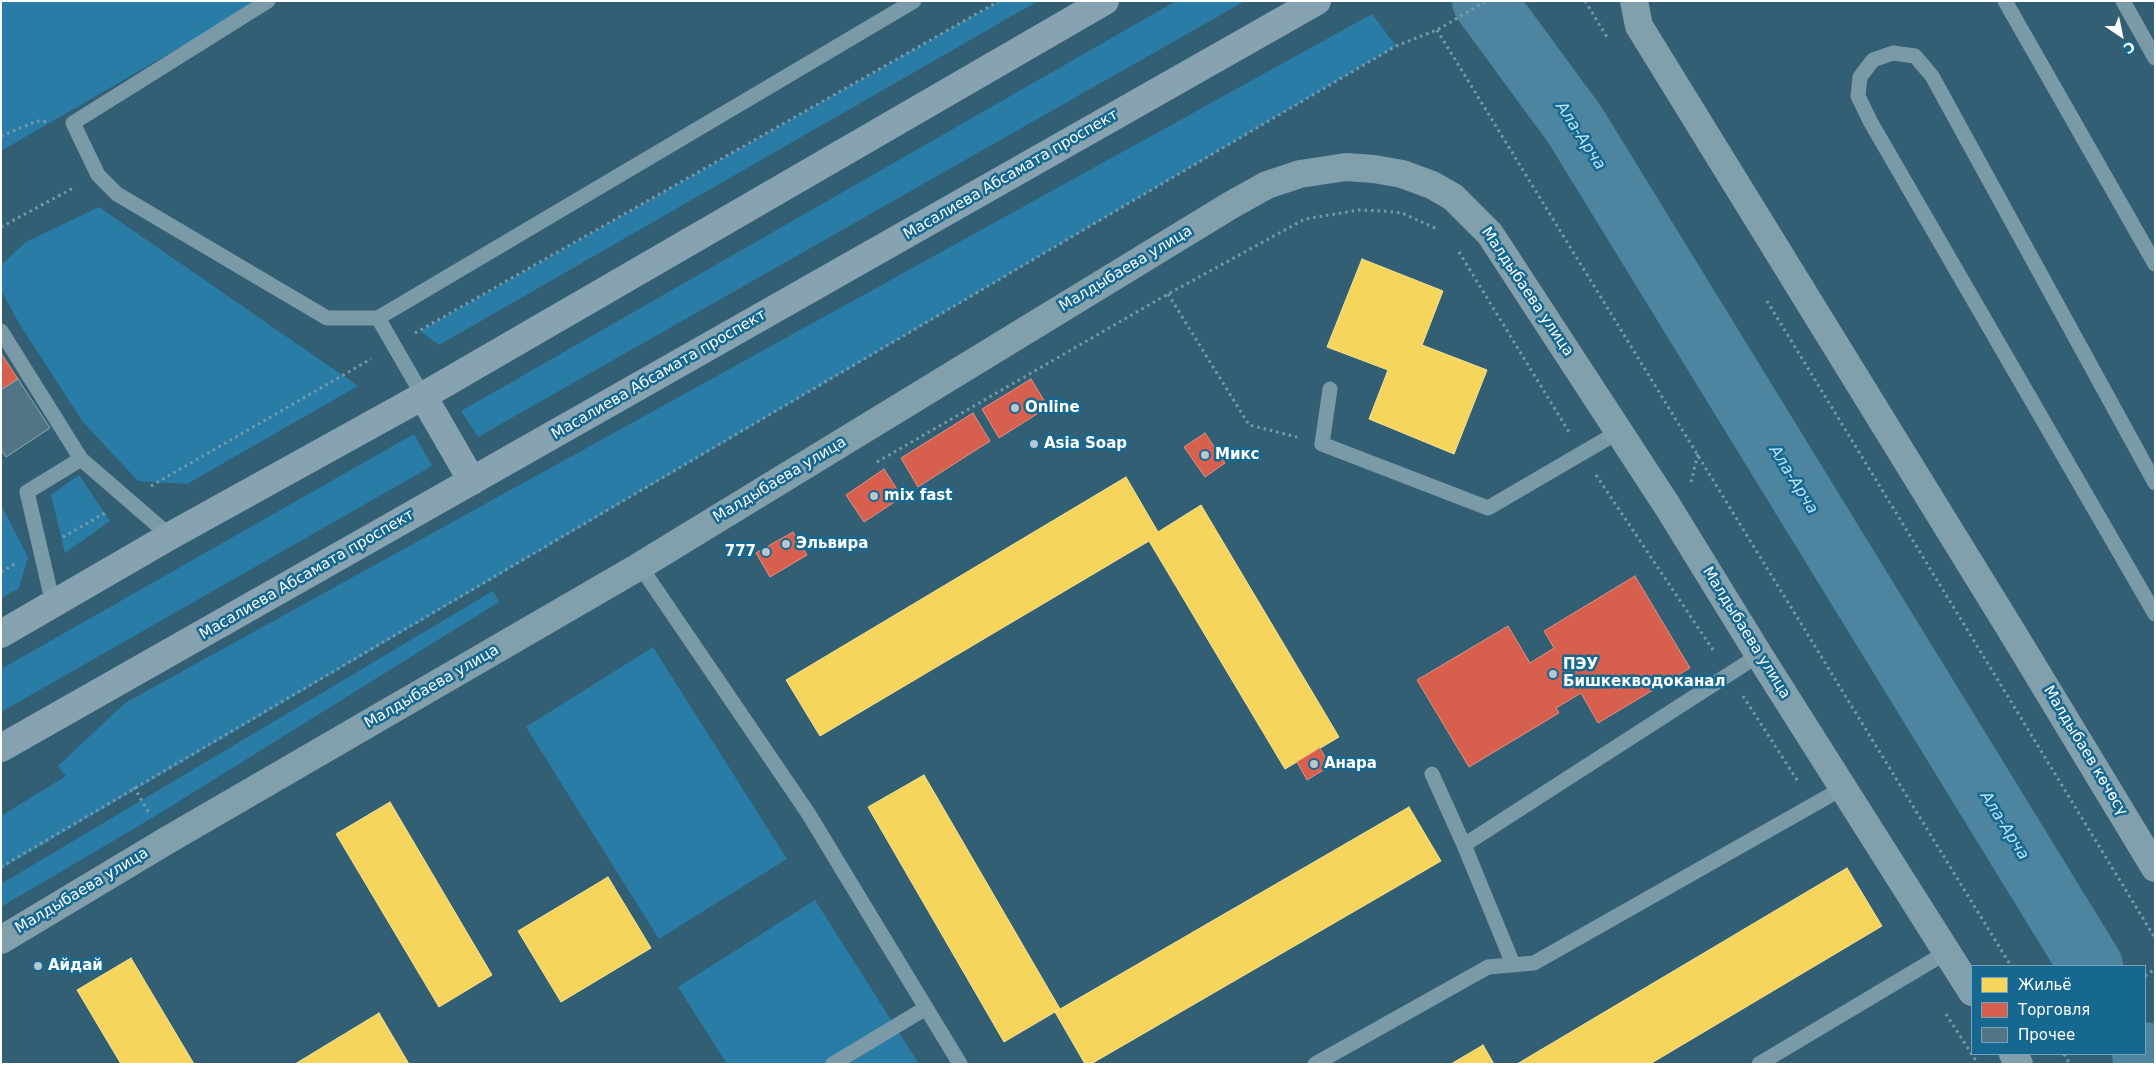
<!DOCTYPE html>
<meta charset="utf-8">
<style>
body{margin:0}
#map{position:relative;width:2156px;height:1065px;overflow:hidden;background:#335f75;font-family:"DejaVu Sans",sans-serif}
canvas{display:block}
.frame{position:absolute;inset:0;border:2px solid #fff;pointer-events:none}
.legend{position:absolute;left:1971px;top:965px;width:175px;height:90px;box-sizing:border-box;background:#176891;border:1px solid #74a4bd;margin:0;padding:6px 9px;list-style:none;font-size:15px;color:#fff}
.legend li{display:flex;align-items:center;gap:10px;height:25px}
.legend b{width:25px;border:1px solid #74a4bd}
.north{position:absolute;left:2096px;top:10px;width:50px;height:50px;-webkit-text-stroke:4px #176891;paint-order:stroke;rotate:146deg;font-size:14px;font-weight:700;line-height:20px;text-align:center;color:#fff}
.north::after{content:'';display:block;margin:auto;width:18px;height:22px;background:#fff;clip-path:polygon(50% 0,100% 100%,50% 72%,0 100%)}
</style>
<div id="map">
<canvas width="2156" height="1065"></canvas>
<div class="frame"></div>
<ul class="legend">
<li><b style="height:14px;background:#f6d55c"></b>Жильё</li>
<li><b style="height:14px;background:#d6604d"></b>Торговля</li>
<li><b style="height:14px;background:#527586"></b>Прочее</li>
</ul>
<div class="north">С</div>
</div>
<script>
const context = document.querySelector('canvas').getContext('2d');
context.lineJoin = 'round';
function paint(path, color) {
  context.fillStyle = color;
  context.fill(path, 'evenodd');
}
function toPath(rows) {
  const path = new Path2D();
  for (const r of rows) {
    path.moveTo(r[0], r[1]);
    for (let i = 2; i < r.length; i += 2) path.lineTo(r[i], r[i + 1]);
  }
  return path;
}
function strokePath(path, color, width, dash) {
  context.strokeStyle = color;
  context.lineWidth = width;
  context.lineCap = dash ? 'butt' : 'round';
  context.setLineDash(dash || []);
  context.stroke(path);
}
function label(font, color, halo, rows, align = 'center') {
  context.font = font + ' "DejaVu Sans",sans-serif';
  context.lineWidth = 5;
  context.setLineDash([]);
  context.textBaseline = 'middle';
  context.strokeStyle = halo;
  context.fillStyle = color;
  for (const [text, x, y, turn = 0] of rows) {
    context.save();
    context.translate(x, y);
    context.rotate((+turn || 0) * Math.PI / 180);
    context.textAlign = isNaN(turn) ? turn : align;
    if (halo) context.strokeText(text, 0, 0);
    context.fillText(text, 0, 0);
    context.restore();
  }
}
paint(toPath([
 [1,1,260,1,1,151],
 [999,1,1038,1,439,345,420,331],
 [1176,1,1245,1,478,437,461,411],
 [1372,14,1396,46,1,869,1,816,66,776,58,766,125,703],
 [99,207,358,386,187,484,138,481,83,422,20,325,1,290,1,265,26,242],
 [414,434,432,466,1,712,1,669],
 [79,475,110,521,65,553,51,495],
 [1,505,28,557,19,588,1,598],
 [493,591,499,602,152,818,1,907,1,884],
 [653,647,787,859,659,939,526,727],
 [815,900,919,1064,727,1064,678,987]
]), '#287ca6');
const homes = toPath([
 [1362,259,1443,291,1422,345,1487,370,1454,454,1369,419,1388,370,1327,347,1362,259],
 [1126,477,1158,532,1201,505,1339,737,1285,769,1149,541,820,736,786,680,1126,477],
 [924,775,1060,1009,1004,1042,868,807,924,775],
 [390,802,492,975,439,1007,336,834,390,802],
 [1409,807,1441,861,1091,1064,1085,1064,1055,1012,1409,807],
 [1847,868,1882,926,1650,1064,1517,1064,1847,868],
 [608,877,651,948,561,1002,518,931,608,877],
 [131,958,194,1064,121,1064,77,990,131,958],
 [379,1013,409,1064,295,1064,379,1013],
 [1483,1045,1494,1064,1451,1064,1483,1045]
]);
paint(homes, '#f6d55c');
strokePath(homes, '#f9e28d', 1);
const shops = toPath([
 [1,353,18,379,1,390,1,353],
 [1031,379,1048,407,999,438,982,409,1031,379],
 [973,413,990,441,918,487,901,458,973,413],
 [1205,433,1225,463,1205,477,1184,447,1205,433],
 [884,469,902,497,864,522,846,495,884,469],
 [793,532,807,555,770,577,756,553,793,532],
 [1635,576,1690,668,1598,723,1581,693,1556,708,1559,713,1469,767,1417,680,1508,626,1530,663,1554,648,1544,631,1635,576],
 [1320,748,1330,766,1307,780,1297,762,1320,748]
]);
paint(shops, '#d6604d');
strokePath(shops, '#e29082', 1);
strokePath(toPath([
 [1484,1,1575,125,2091,966],
 [2144,1054,2150,1064]
]), '#4d85a1', 64);
const building = toPath([
 [18,379,50,428,6,457,1,449,1,390,18,379]
]);
paint(building, '#527586');
strokePath(building, '#8fa9b6', 1);
strokePath(toPath([
 [1585,1,1607,37],
 [1437,30,2011,966],
 [1,136,37,121,48,122],
 [1,227,75,187],
 [1459,252,1569,432],
 [1168,294,1249,425,1297,437],
 [1767,301,2155,938],
 [415,333,999,1],
 [877,462,1168,294,1305,219,1359,210,1383,211,1402,213,1437,229],
 [1596,475,1715,653],
 [1691,482,1698,454],
 [151,486,371,359],
 [63,537,105,513],
 [1,572,18,562],
 [1743,696,1799,783],
 [134,787,150,815],
 [1,867,1396,46,1437,30,1486,1],
 [2145,976,2155,969],
 [1946,1014,1978,1064],
 [2064,1054,2070,1064]
]), '#7a9aa8', 3, [2.5, 4]);
strokePath(toPath([
 [268,1,73,123,98,175,117,194,327,318,378,318,423,396],
 [2005,1,2155,264],
 [2123,1,2155,58],
 [378,318,914,1],
 [1,331,81,459],
 [1330,389,1322,444,1488,508,1620,431],
 [2155,483,1932,76,1915,56,1893,53,1873,60,1860,77,1858,96,1870,121,2155,614],
 [640,566,808,813,960,1064],
 [53,604,27,492,81,459,170,536],
 [1432,774,1464,845,1759,655],
 [1464,845,1513,964],
 [833,1064,926,1008],
 [1315,1064,1488,967,1534,963,1843,788],
 [1759,1064,1947,952]
]), '#7a9aa8', 15);
strokePath(toPath([
 [1634,1,1639,26,2014,635,2155,868],
 [1,940,166,841,640,566,1231,205,1267,185,1300,174,1346,167,1374,169,1402,174,1432,185,1453,197,1490,234,1668,507,1759,655,1972,992],
 [2013,1054,2019,1064]
]), '#829fac', 28);
strokePath(toPath([
 [423,396,472,481],
 [1,634,170,536,423,396,1105,1],
 [1,748,1317,1]
]), '#87a2b0', 28);
for (const [x, y, r, color] of [
 [1015,408,5,"#b8c7cf"],
 [1034,444,5,"#b8c7cf"],
 [1205,455,5,"#b8c7cf"],
 [874,496,5,"#b8c7cf"],
 [786,544,5,"#b8c7cf"],
 [766,552,5,"#b8c7cf"],
 [1553,674,5,"#b8c7cf"],
 [1314,764,5,"#b8c7cf"],
 [38,966,5,"#b8c7cf"]
]) {
  const dot = new Path2D();
  dot.arc(x, y, r, 0, 2 * Math.PI);
  context.fillStyle = color;
  context.fill(dot);
  strokePath(dot, '#176891', 2);
}
label('15px', '#fff', '#176891', [
 ["Масалиева Абсамата проспект",1011,175,-30],
 ["Малдыбаева улица",1126,269,-31],
 ["Малдыбаева улица",1527,292,56],
 ["Масалиева Абсамата проспект",659,375,-30],
 ["Малдыбаева улица",780,480,-31],
 ["Масалиева Абсамата проспект",307,575,-30],
 ["Малдыбаева улица",1746,633,58],
 ["Малдыбаева улица",432,687,-30],
 ["Малдыбаев көчөсү",2085,751,59],
 ["Малдыбаева улица",82,891,-31]
]);
label('bold 15px', '#fff', '#176891', [
 ["Online",1025,408],
 ["Asia Soap",1044,444],
 ["Микс",1215,455],
 ["mix fast",884,496],
 ["Эльвира",796,544],
 ["777",756,552,"right"],
 ["ПЭУ",1563,665],
 ["Бишкекводоканал",1563,682],
 ["Анара",1324,764],
 ["Айдай",48,966]
], 'left');
label('italic 16px', '#b9e4f8', '#176891', [
 ["Ала-Арча",1580,136,57],
 ["Ала-Арча",1793,480,58],
 ["Ала-Арча",2004,826,58]
]);
</script>
